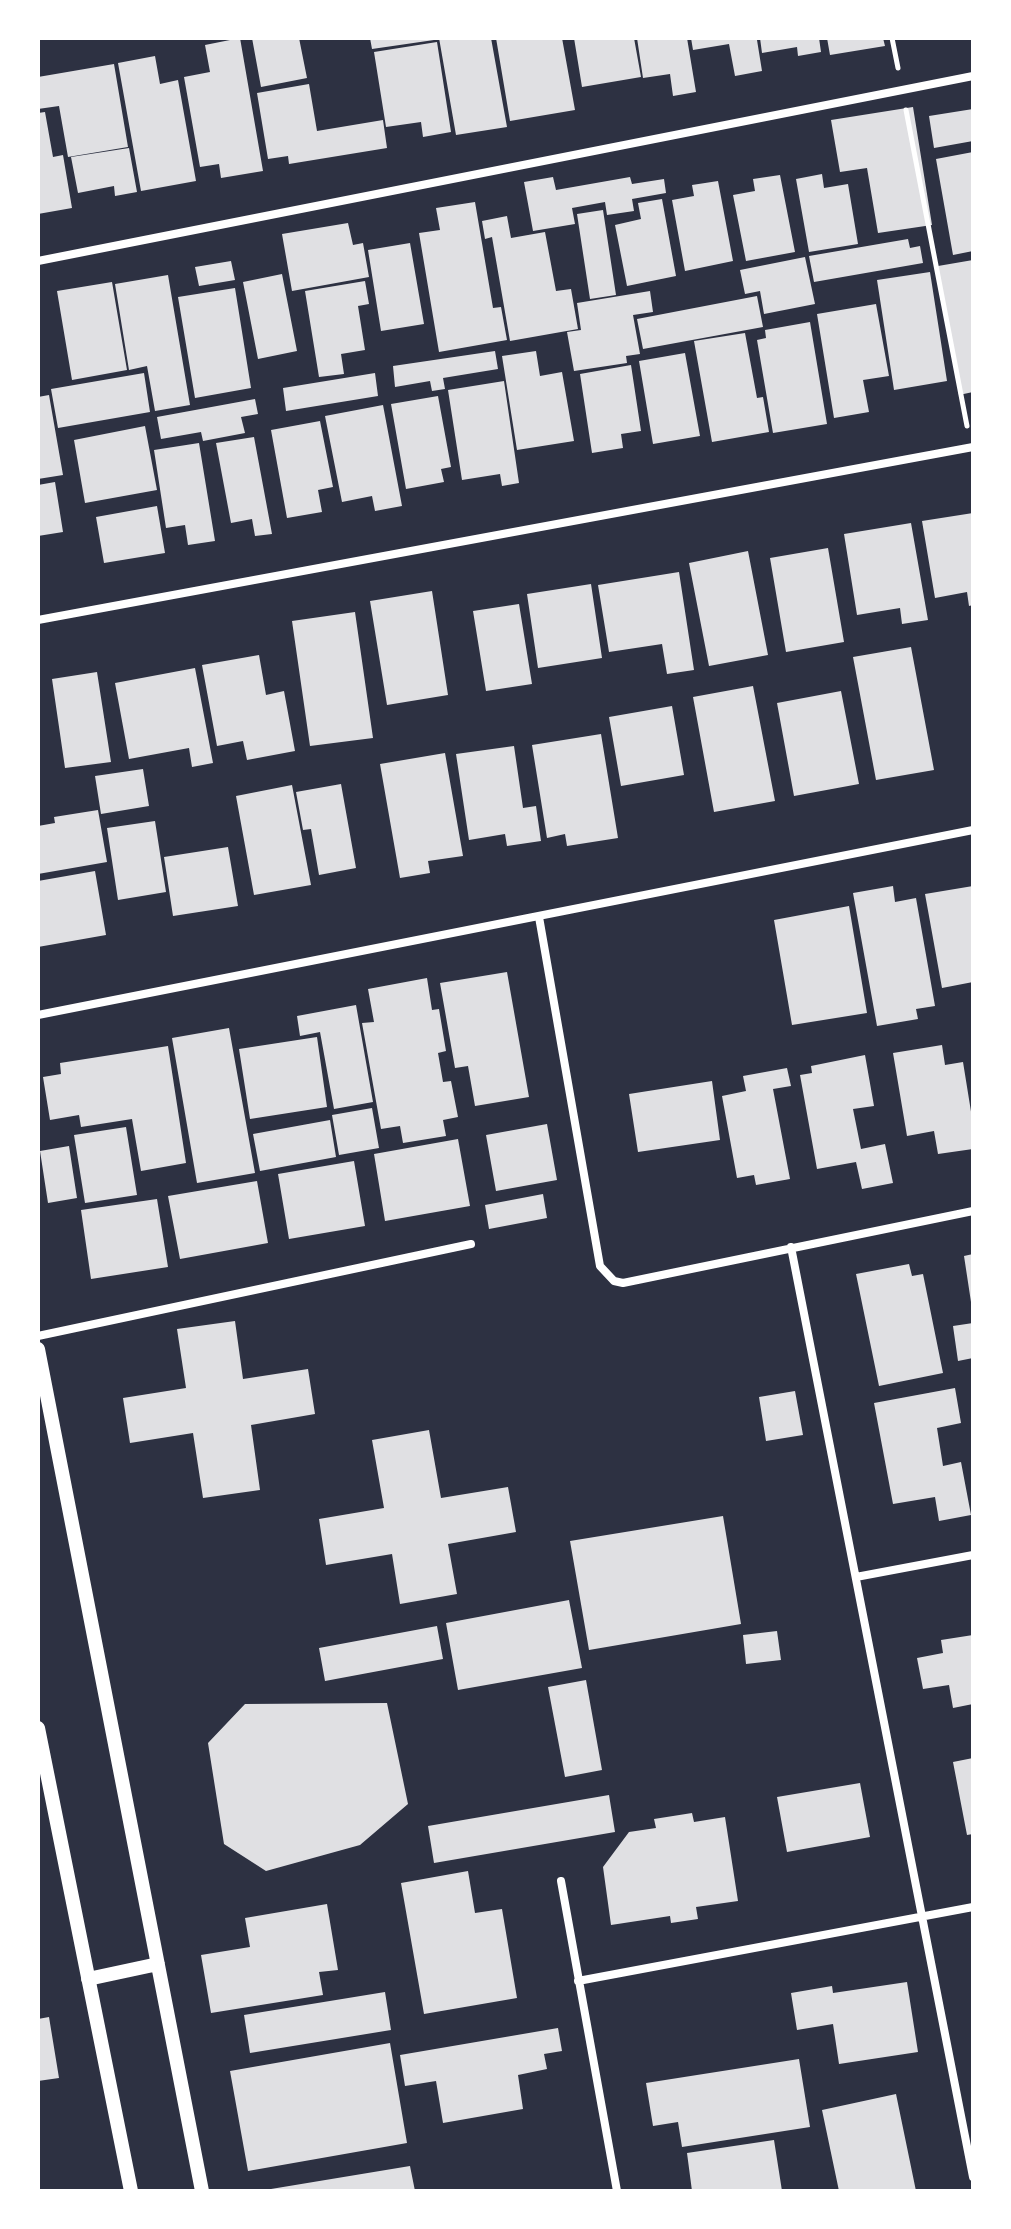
<!DOCTYPE html>
<style>
body{margin:0}
#map{position:relative;width:1011px;height:2229px;overflow:hidden;background:#2d3142;font-family:Figtree,sans-serif}
canvas{display:block}
.frame{position:absolute;inset:0;border:40px solid #fff;pointer-events:none}
</style>
<div id="map">
<canvas width="1011" height="2229"></canvas>
<div class="frame"></div>
</div>
<script>
const context = document.querySelector('canvas').getContext('2d');
context.lineJoin = 'round';
function paint(path, color) {
  context.fillStyle = color;
  context.fill(path, 'evenodd');
}
function toPath(rows) {
  const path = new Path2D();
  for (const r of rows) {
    path.moveTo(r[0], r[1]);
    for (let i = 2; i < r.length; i += 2) path.lineTo(r[i], r[i + 1]);
  }
  return path;
}
function strokePath(path, color, width, dash) {
  context.strokeStyle = color;
  context.lineWidth = width;
  context.lineCap = dash ? 'butt' : 'round';
  context.setLineDash(dash || []);
  context.stroke(path);
}
paint(toPath([
 [240,38,263,171,221,178,219,164,200,167,184,77,210,72,205,45],
 [252,38,299,38,307,78,261,87],
 [370,38,434,38,434,40,372,49],
 [439,38,491,38,507,127,456,135],
 [496,38,562,38,575,110,510,121],
 [574,38,634,38,641,77,582,87],
 [637,38,687,38,696,92,673,96,670,74,643,78],
 [691,38,757,40,762,71,735,76,729,44,693,50],
 [760,38,819,38,821,52,798,56,797,47,762,53],
 [827,38,883,38,885,46,830,55],
 [437,42,451,132,423,137,421,122,386,127,374,52],
 [155,56,160,84,178,80,196,181,141,191,118,63],
 [114,64,128,147,68,157,59,106,38,109,38,77],
 [309,84,317,131,383,120,387,148,289,164,288,156,268,159,257,93],
 [913,107,932,225,878,233,867,168,840,172,831,120],
 [973,109,973,141,934,148,929,116],
 [45,112,53,157,63,155,72,208,38,214,38,113],
 [129,148,137,192,115,196,114,186,78,193,71,157],
 [973,152,973,251,953,255,936,159],
 [822,174,824,188,848,184,858,244,809,252,796,179],
 [780,175,795,252,746,261,733,195,755,191,753,179],
 [553,177,556,190,630,177,632,184,664,179,666,193,632,199,634,211,607,215,605,202,572,208,575,224,533,231,524,182],
 [718,181,733,261,685,271,672,200,694,196,692,185],
 [662,199,676,276,627,286,615,225,641,219,638,203],
 [475,202,493,308,501,307,507,340,439,352,419,233,440,230,436,208],
 [603,210,616,295,590,299,577,214],
 [507,216,511,238,545,232,556,291,571,289,578,329,510,341,492,237,485,239,482,221],
 [348,223,353,245,363,243,369,277,292,291,282,234],
 [908,239,910,248,920,246,923,263,814,282,809,256],
 [410,243,424,324,381,331,368,250],
 [805,257,815,304,764,314,760,291,745,294,740,270],
 [973,260,973,392,959,395,938,266],
 [231,261,235,280,199,286,195,267],
 [930,272,947,381,894,390,877,280],
 [282,274,297,351,258,359,243,282],
 [168,275,190,405,155,411,147,366,129,370,115,284],
 [365,281,369,304,358,306,365,350,341,354,344,374,319,377,305,291],
 [112,282,127,370,72,380,57,291],
 [235,288,251,388,195,398,178,297],
 [650,291,653,312,633,315,640,354,626,356,627,363,574,371,567,332,581,330,577,303],
 [757,296,763,327,643,349,637,319],
 [876,304,889,376,863,380,869,412,834,418,817,314],
 [810,322,827,424,773,433,757,340,766,338,765,330],
 [745,333,757,398,763,397,769,432,712,442,694,341],
 [495,351,498,369,443,378,445,389,432,391,430,381,395,387,393,366],
 [536,351,540,376,562,372,574,441,517,450,502,356],
 [685,353,700,436,653,444,639,361],
 [631,365,641,431,621,434,623,448,592,453,580,374],
 [144,373,150,412,58,428,51,389],
 [375,373,378,396,286,411,283,388],
 [504,381,519,483,502,486,500,474,462,480,448,390],
 [49,395,63,475,38,479,38,397],
 [438,396,451,467,441,469,444,482,406,489,391,404],
 [255,399,258,414,241,417,245,433,203,441,201,432,161,439,157,417],
 [383,405,402,506,375,511,372,496,342,502,325,416],
 [320,421,333,487,318,490,322,512,287,518,271,430],
 [145,426,157,490,85,503,74,440],
 [254,437,272,534,255,536,252,519,231,523,216,443],
 [199,443,215,541,188,545,185,525,166,528,154,450],
 [55,482,63,532,38,536,38,485],
 [157,506,165,553,104,563,96,517],
 [973,513,973,605,969,606,967,592,935,598,922,521],
 [911,523,928,620,902,624,900,608,857,615,844,534],
 [828,548,844,642,786,652,770,558],
 [748,551,768,655,709,666,689,563],
 [679,572,694,670,667,674,662,644,609,652,598,585],
 [591,584,602,658,538,668,527,594],
 [432,591,448,695,387,705,370,601],
 [519,604,532,684,486,691,473,611],
 [355,612,373,738,310,746,292,621],
 [911,647,934,770,876,780,853,657],
 [259,655,266,695,284,691,295,751,247,760,243,741,217,746,202,665],
 [195,668,213,763,192,767,189,748,129,759,115,683],
 [97,672,111,762,65,768,52,679],
 [753,686,775,801,714,812,693,697],
 [841,691,859,784,794,796,777,703],
 [672,706,684,775,621,786,609,717],
 [601,734,618,838,567,846,565,834,547,838,532,745],
 [514,746,523,808,536,806,541,841,507,846,505,834,469,840,456,754],
 [445,753,463,856,428,861,430,873,400,878,380,764],
 [143,769,149,806,101,814,95,776],
 [341,784,356,868,319,875,311,829,303,830,296,792],
 [292,785,311,885,254,895,236,796],
 [98,810,107,862,38,874,38,826,55,823,54,817],
 [155,821,166,892,118,900,107,828],
 [228,847,238,906,173,916,164,857],
 [95,871,106,935,38,947,38,881],
 [893,886,895,902,916,898,935,1006,916,1009,918,1019,877,1026,853,893],
 [973,886,973,982,942,988,925,894],
 [849,906,867,1013,792,1025,774,920],
 [507,972,529,1097,475,1106,468,1066,455,1068,440,983],
 [427,978,432,1010,439,1009,446,1051,438,1053,443,1082,451,1081,458,1117,443,1120,446,1136,403,1143,400,1126,381,1129,362,1023,374,1022,368,989],
 [356,1005,373,1102,334,1109,320,1032,300,1036,297,1016],
 [229,1028,255,1173,197,1183,172,1038],
 [317,1037,327,1107,250,1119,239,1049],
 [942,1045,945,1065,963,1062,973,1124,973,1149,938,1154,934,1131,907,1136,893,1053],
 [168,1046,186,1163,141,1171,132,1119,81,1127,79,1115,50,1120,43,1077,61,1074,60,1063],
 [865,1055,874,1106,853,1109,861,1149,885,1144,893,1183,862,1189,856,1162,817,1169,800,1075,812,1073,811,1066],
 [787,1068,791,1086,773,1089,790,1179,756,1185,754,1175,737,1178,722,1096,746,1091,743,1076],
 [712,1081,720,1140,638,1152,629,1094],
 [372,1108,379,1148,339,1155,332,1115],
 [330,1120,336,1157,260,1171,253,1134],
 [547,1124,557,1180,496,1191,486,1135],
 [126,1127,137,1195,85,1203,74,1135],
 [458,1139,470,1206,385,1221,374,1154],
 [69,1146,77,1198,48,1203,40,1151],
 [354,1161,365,1226,289,1239,278,1174],
 [257,1181,268,1243,180,1259,168,1196],
 [543,1194,547,1218,489,1229,485,1205],
 [157,1199,168,1267,91,1279,81,1210],
 [973,1254,973,1302,971,1302,964,1256],
 [909,1264,912,1276,923,1274,943,1373,879,1386,856,1274],
 [235,1321,243,1379,308,1369,315,1414,251,1425,260,1490,203,1498,193,1433,130,1443,123,1398,186,1388,177,1329],
 [973,1323,973,1358,958,1361,953,1326],
 [955,1388,961,1423,937,1428,943,1466,961,1462,971,1515,939,1521,935,1497,893,1504,874,1403],
 [795,1391,803,1435,766,1441,759,1397],
 [429,1430,441,1498,508,1487,516,1532,448,1544,457,1594,400,1604,392,1554,326,1565,319,1519,384,1508,372,1440],
 [723,1516,741,1624,589,1650,570,1541],
 [569,1600,582,1668,458,1690,446,1623],
 [437,1626,443,1659,325,1681,319,1648],
 [777,1631,781,1660,746,1664,743,1635],
 [973,1635,973,1704,953,1708,949,1685,923,1689,917,1658,943,1653,941,1640],
 [586,1680,602,1770,565,1777,548,1687],
 [387,1703,408,1804,360,1845,266,1871,224,1844,208,1743,245,1704],
 [973,1758,973,1834,967,1835,953,1762],
 [860,1783,870,1837,787,1852,777,1797],
 [609,1795,615,1832,434,1863,428,1826],
 [692,1813,694,1822,725,1817,738,1901,696,1907,698,1919,671,1923,670,1916,611,1925,603,1867,629,1832,656,1828,654,1819],
 [468,1871,475,1913,502,1909,517,1998,424,2014,401,1883],
 [327,1904,338,1970,319,1972,323,1995,211,2013,201,1955,250,1947,245,1918],
 [907,1982,918,2052,839,2064,833,2024,797,2030,791,1993,832,1986,833,1993],
 [385,1992,391,2030,250,2053,244,2015],
 [49,2017,59,2078,38,2081,38,2019],
 [558,2028,562,2051,544,2054,547,2069,518,2075,523,2109,443,2123,436,2081,405,2086,400,2055],
 [390,2043,407,2143,248,2171,230,2071],
 [799,2059,810,2127,682,2147,678,2122,653,2126,646,2083],
 [896,2094,916,2191,839,2191,822,2110],
 [774,2140,782,2191,692,2191,687,2153],
 [410,2166,415,2191,272,2191,271,2189]
]), '#e0e0e3');
strokePath(toPath([
 [892,38,898,68],
 [906,110,967,426]
]), '#fff', 5);
strokePath(toPath([
 [38,261,973,76],
 [38,620,973,447],
 [539,917,600,1266,614,1281,623,1283,973,1211],
 [38,1015,973,830],
 [791,1247,973,2177],
 [38,1336,471,1244],
 [856,1577,973,1555],
 [561,1881,617,2191],
 [578,1981,973,1907]
]), '#fff', 8);
strokePath(toPath([
 [38,1349,202,2191],
 [38,1728,131,2191],
 [88,1979,158,1964]
]), '#fff', 14);
</script>
